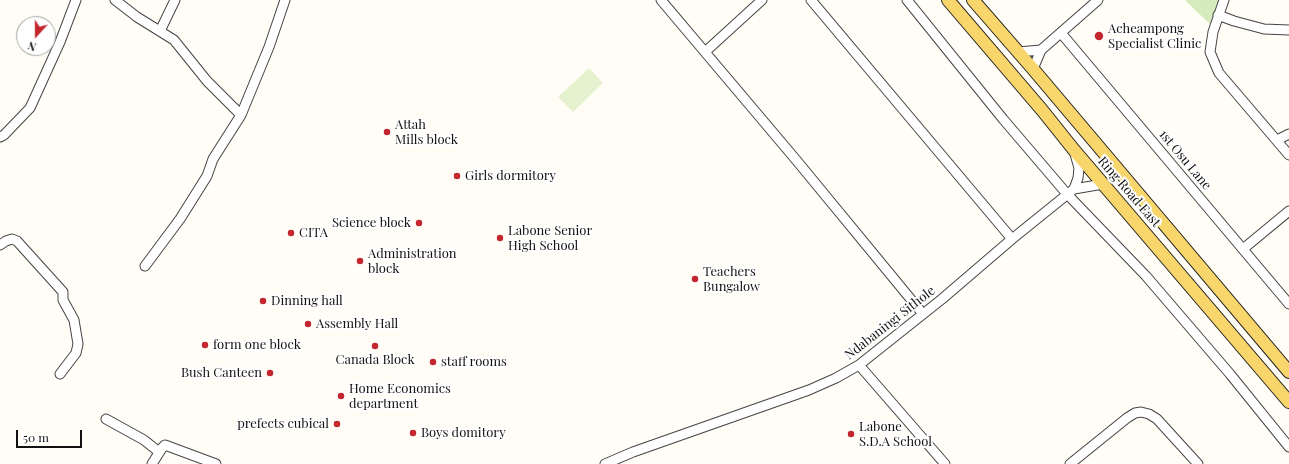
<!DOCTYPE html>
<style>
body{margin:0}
#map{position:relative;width:1289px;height:464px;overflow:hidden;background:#fffdf5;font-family:"Playfair Display",serif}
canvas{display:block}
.north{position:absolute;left:16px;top:16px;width:40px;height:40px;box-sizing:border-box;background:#fff;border:1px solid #a0a0a0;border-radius:50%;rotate:201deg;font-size:11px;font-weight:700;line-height:16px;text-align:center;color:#111}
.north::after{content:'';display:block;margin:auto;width:14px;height:18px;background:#c4262e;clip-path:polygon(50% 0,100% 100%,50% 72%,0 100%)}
.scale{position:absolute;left:16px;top:430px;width:66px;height:18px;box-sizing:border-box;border:2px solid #111;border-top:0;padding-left:5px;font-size:12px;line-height:14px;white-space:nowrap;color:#111;-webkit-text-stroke:3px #fff;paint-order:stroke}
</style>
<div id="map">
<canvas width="1289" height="464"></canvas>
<div class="north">N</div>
<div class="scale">50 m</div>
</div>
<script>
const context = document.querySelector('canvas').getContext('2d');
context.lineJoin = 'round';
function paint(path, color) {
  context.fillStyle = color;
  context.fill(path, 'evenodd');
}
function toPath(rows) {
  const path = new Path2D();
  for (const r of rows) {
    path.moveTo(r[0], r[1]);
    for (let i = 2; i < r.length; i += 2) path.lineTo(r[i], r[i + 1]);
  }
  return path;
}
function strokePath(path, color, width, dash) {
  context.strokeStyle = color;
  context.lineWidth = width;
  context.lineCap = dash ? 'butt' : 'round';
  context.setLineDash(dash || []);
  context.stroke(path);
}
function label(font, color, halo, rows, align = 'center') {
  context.font = font + ' "Playfair Display",serif';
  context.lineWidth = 4;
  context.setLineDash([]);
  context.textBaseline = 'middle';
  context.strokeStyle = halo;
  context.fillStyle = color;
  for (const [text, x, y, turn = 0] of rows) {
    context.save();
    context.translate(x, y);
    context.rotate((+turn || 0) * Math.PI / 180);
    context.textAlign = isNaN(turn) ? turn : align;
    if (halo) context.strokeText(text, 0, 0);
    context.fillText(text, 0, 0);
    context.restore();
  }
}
paint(toPath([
 [1185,0,1219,0,1210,24,1196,11]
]), '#d5ebbd');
paint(toPath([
 [589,68,603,83,573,112,558,97]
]), '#e6f2cf');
const minor = toPath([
 [115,0,137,17,174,40,207,81,241,115],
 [661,0,797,161,923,314],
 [811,0,1012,239],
 [907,0,1003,119,1067,194,1146,276,1230,374,1289,447],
 [1224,0,1213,32,1210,52,1219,73,1289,155],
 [1218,15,1234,21,1264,29,1289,30],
 [160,31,175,0],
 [1061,33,1289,304],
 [705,52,762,0],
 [1018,52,1041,50],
 [1033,69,1041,50,1098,0],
 [0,137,4,135,30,108,60,42,76,0],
 [1277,140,1289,134],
 [1074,189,1078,178,1079,168,1075,154],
 [0,245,6,241,12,239,17,241,63,292,63,300,74,320,78,344,76,353,60,374],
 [1243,249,1289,211],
 [145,266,180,219,207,176,213,159,241,115,269,47,285,0],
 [859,365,945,464],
 [106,419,144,440,159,452],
 [152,464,162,448,165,445,216,464],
 [605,464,633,452,809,390,836,378,859,365,942,299,1012,239,1074,189,1103,184],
 [1070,464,1127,418,1135,413,1141,412,1149,414,1157,419,1198,464]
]);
const major = toPath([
 [948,0,1042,110,1074,150,1289,402],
 [973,0,1033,69,1289,372]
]);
strokePath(minor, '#444', 11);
strokePath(major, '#222', 14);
strokePath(minor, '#fff', 9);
strokePath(major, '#f9d66b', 12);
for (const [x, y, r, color] of [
 [1099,36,5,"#c4262e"],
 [387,132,4,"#c4262e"],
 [457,176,4,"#c4262e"],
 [419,223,4,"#c4262e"],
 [291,233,4,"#c4262e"],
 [500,238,4,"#c4262e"],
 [360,261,4,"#c4262e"],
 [695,279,4,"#c4262e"],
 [263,301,4,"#c4262e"],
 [308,324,4,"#c4262e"],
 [205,345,4,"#c4262e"],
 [375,346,4,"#c4262e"],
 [433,362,4,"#c4262e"],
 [270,373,4,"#c4262e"],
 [341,396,4,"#c4262e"],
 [337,424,4,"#c4262e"],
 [413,433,4,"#c4262e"],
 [851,434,4,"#c4262e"]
]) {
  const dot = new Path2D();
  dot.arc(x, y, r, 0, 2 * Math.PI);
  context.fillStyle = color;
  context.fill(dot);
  strokePath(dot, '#fff', 1.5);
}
label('13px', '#111', '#fff', [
 ["Acheampong",1108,29],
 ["Specialist Clinic",1108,44],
 ["Attah",395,125],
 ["Mills block",395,140],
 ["Girls dormitory",465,176],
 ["Science block",411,223,"right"],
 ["Labone Senior",508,231],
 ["High School",508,246],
 ["CITA",299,233],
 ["Administration",368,254],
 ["block",368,269],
 ["Teachers",703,272],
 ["Bungalow",703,287],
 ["Dinning hall",271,301],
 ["Assembly Hall",316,324],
 ["form one block",213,345],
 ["Canada Block",375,360,"center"],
 ["staff rooms",441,362],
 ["Bush Canteen",262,373,"right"],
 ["Home Economics",349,389],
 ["department",349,404],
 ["prefects cubical",329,424,"right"],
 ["Labone",859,427],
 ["S.D.A School",859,442],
 ["Boys domitory",421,433]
], 'left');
label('13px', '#111', '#fff', [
 ["1st Osu Lane",1185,160,50],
 ["Ring Road East",1129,192,49],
 ["Ndabaningi Sithole",890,323,-38]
]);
</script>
